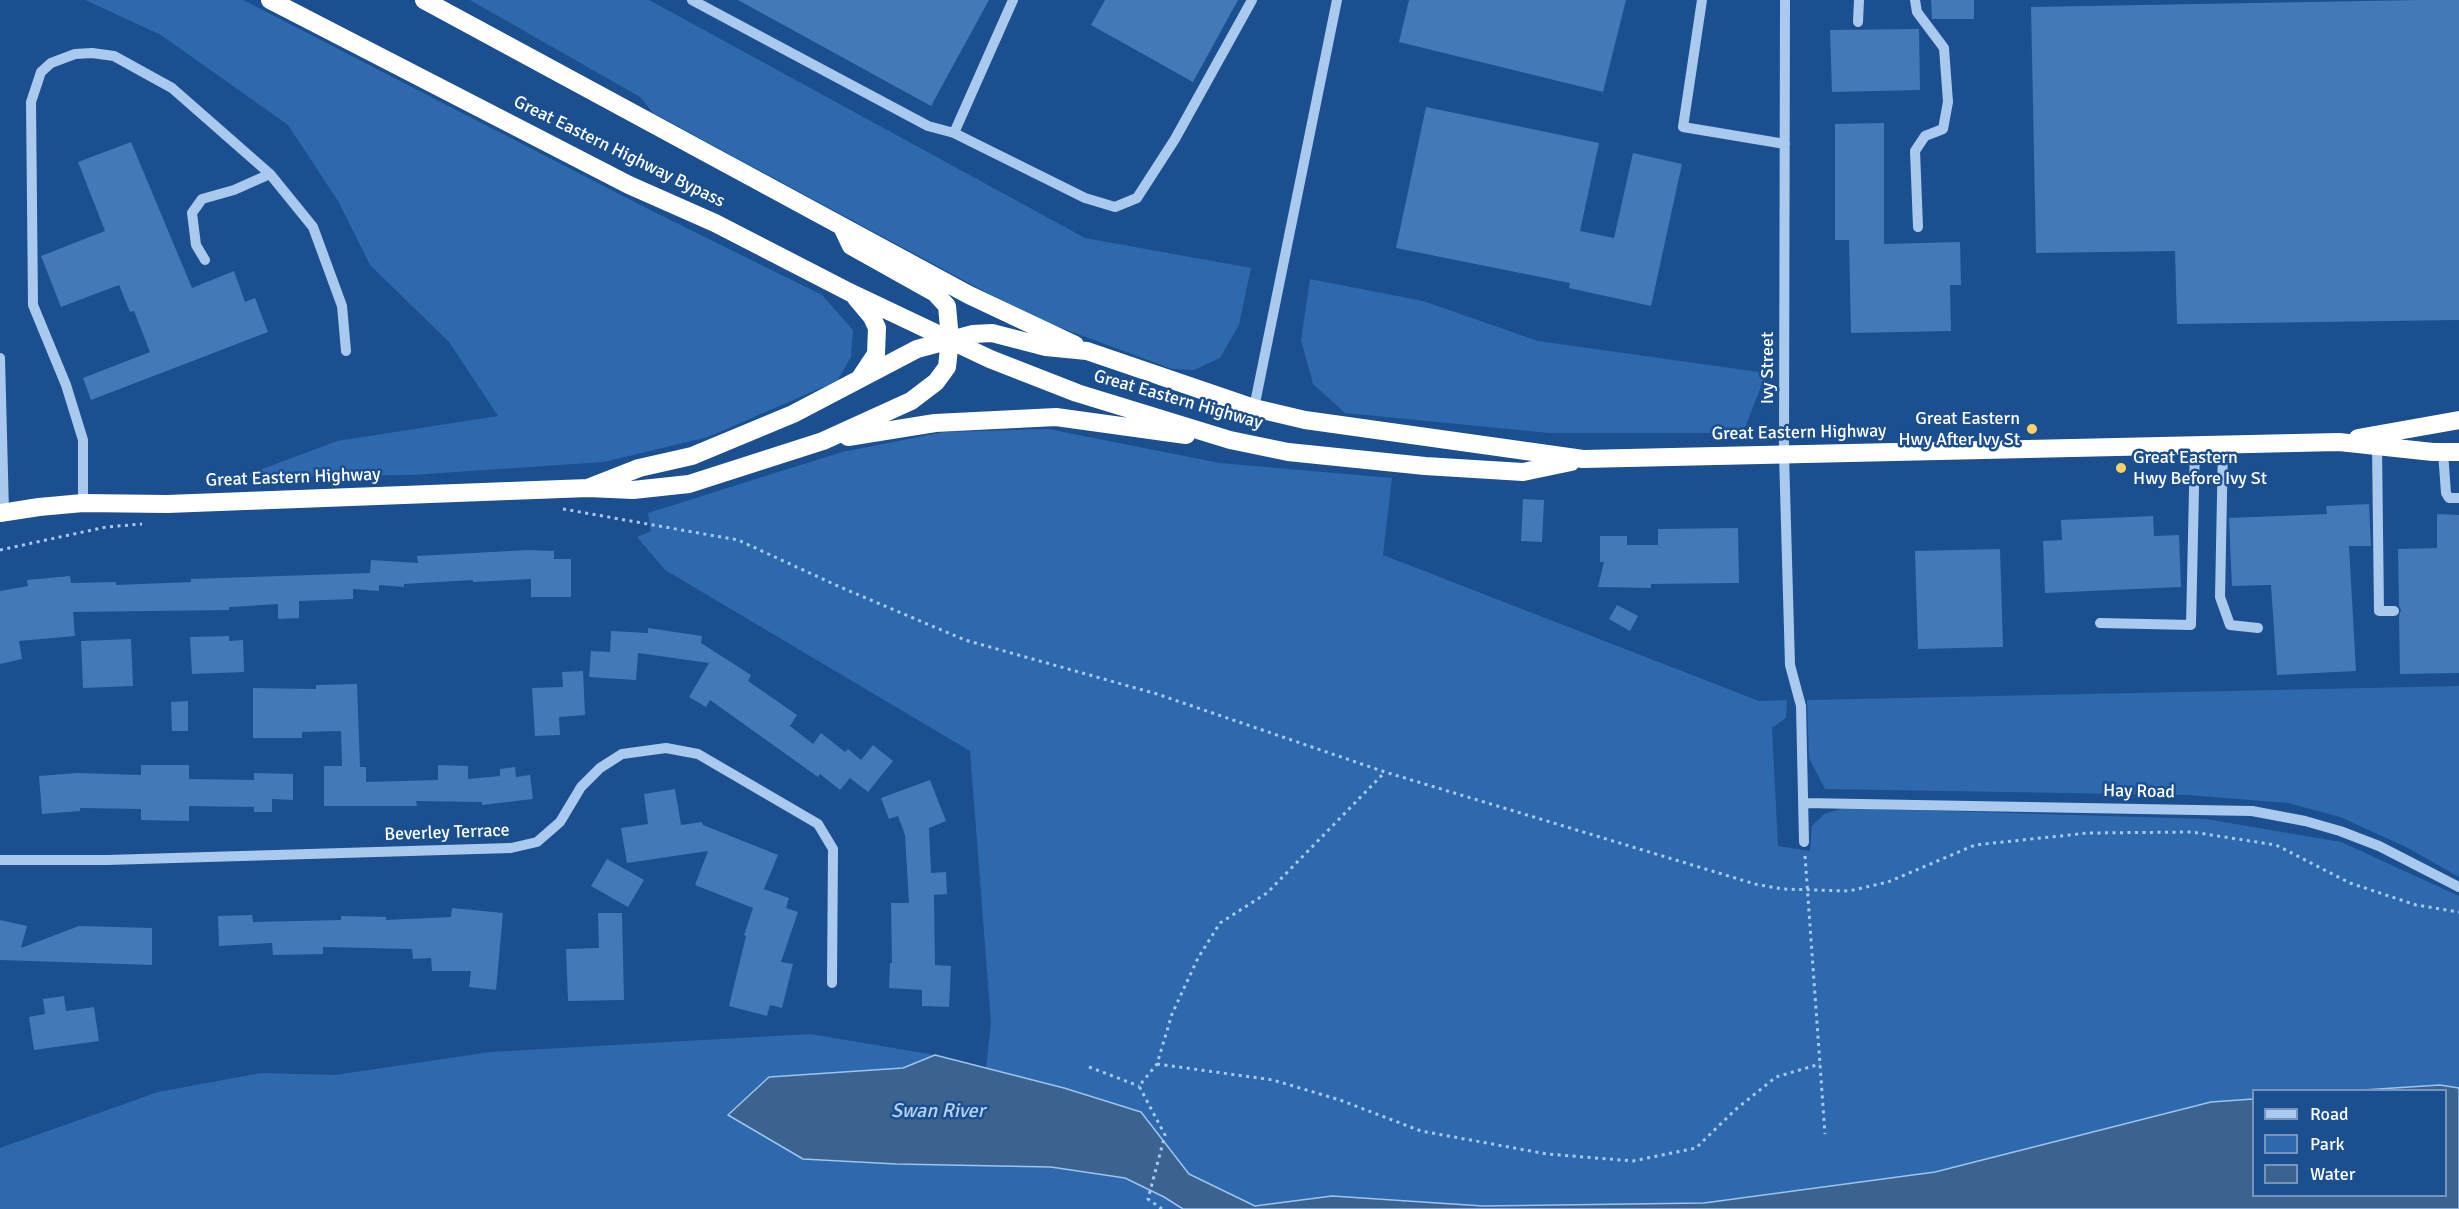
<!DOCTYPE html>
<style>
body{margin:0}
#map{position:relative;width:2459px;height:1209px;overflow:hidden;background:#1b4f8f;font-family:Signika,sans-serif}
canvas{display:block}
.legend{position:absolute;left:2252px;top:1089px;width:195px;height:108px;box-sizing:border-box;background:#1b4f8f;border:2px solid #7695bc;margin:0;padding:8px 10px;list-style:none;font-size:18px;color:#fff}
.legend li{display:flex;align-items:center;gap:12px;height:30px}
.legend b{width:30px;border:2px solid #7695bc}
</style>
<div id="map">
<canvas width="2459" height="1209"></canvas>
<ul class="legend">
<li><b style="height:8px;background:#a9c9ee"></b>Road</li>
<li><b style="height:16px;background:#2e69ad"></b>Park</li>
<li><b style="height:16px;background:#3c6290"></b>Water</li>
</ul>
</div>
<script>
const context = document.querySelector('canvas').getContext('2d');
context.lineJoin = 'round';
function paint(path, color) {
  context.fillStyle = color;
  context.fill(path, 'evenodd');
}
function toPath(rows) {
  const path = new Path2D();
  for (const r of rows) {
    path.moveTo(r[0], r[1]);
    for (let i = 2; i < r.length; i += 2) path.lineTo(r[i], r[i + 1]);
  }
  return path;
}
function strokePath(path, color, width, dash) {
  context.strokeStyle = color;
  context.lineWidth = width;
  context.lineCap = dash ? 'butt' : 'round';
  context.setLineDash(dash || []);
  context.stroke(path);
}
function label(font, color, halo, rows, align = 'center') {
  context.font = font + ' Signika,sans-serif';
  context.lineWidth = 5;
  context.setLineDash([]);
  context.textBaseline = 'middle';
  context.strokeStyle = halo;
  context.fillStyle = color;
  for (const [text, x, y, turn = 0] of rows) {
    context.save();
    context.translate(x, y);
    context.rotate((+turn || 0) * Math.PI / 180);
    context.textAlign = isNaN(turn) ? turn : align;
    if (halo) context.strokeText(text, 0, 0);
    context.fillText(text, 0, 0);
    context.restore();
  }
}
paint(toPath([
 [85,0,243,0,249,3,652,211,822,295,853,330,851,357,837,381,708,437,604,462,411,475,241,477,337,441,498,416,449,342,370,265,338,201,288,125,161,35],
 [470,0,649,0,1085,238,1251,268,1239,325,1220,358,1194,370,1172,369,1032,317,653,113,640,97],
 [1310,279,1423,301,1538,341,1766,373,1743,433,1549,433,1345,413,1313,384,1301,340],
 [1048,429,1220,463,1392,478,1383,555,1759,701,1787,700,1786,718,1772,728,1778,846,1810,851,1812,826,1824,814,1844,808,2206,819,2341,842,2459,896,2459,1088,2439,1085,2363,1090,2254,1090,2253,1099,2211,1102,1935,1172,1703,1203,1483,1206,1332,1196,1255,1206,1189,1174,1141,1112,986,1068,991,1023,970,751,665,570,637,537,651,531,648,513,842,452,944,432],
 [2459,686,2459,877,2406,847,2340,817,2288,803,2187,795,1825,789,1809,758,1807,700],
 [810,1034,935,1055,903,1068,769,1077,896,1164,1051,1167,1125,1178,1164,1197,1183,1209,0,1209,0,1148,158,1092,261,1073,335,1075,490,1052]
]), '#2e69ad');
const water = toPath([
 [935,1055,1064,1088,1141,1112,1189,1174,1255,1206,1332,1196,1483,1206,1704,1203,1935,1172,2211,1102,2253,1099,2254,1196,2446,1196,2446,1090,2363,1090,2440,1085,2459,1088,2459,1209,1183,1209,1164,1197,1125,1178,1051,1167,896,1164,803,1159,728,1115,769,1077,903,1068,935,1055]
]);
paint(water, '#3c6290');
strokePath(water, '#9cc4f0', 1.5);
paint(toPath([
 [738,0,989,0,931,106],
 [1105,0,1238,0,1193,82,1091,25],
 [1409,0,1626,0,1603,92,1399,42],
 [1931,0,1974,0,1974,19,1932,19],
 [2420,0,2459,0,2459,320,2177,324,2175,251,2036,253,2031,7],
 [1919,29,1920,90,1832,92,1830,30],
 [1426,107,1599,143,1580,231,1614,238,1633,153,1682,164,1651,306,1569,288,1570,283,1396,248],
 [1884,123,1884,244,1960,242,1961,285,1950,285,1951,331,1851,333,1849,240,1835,240,1835,124],
 [131,142,192,288,234,271,245,302,255,298,268,332,91,400,83,378,150,352,134,311,130,312,119,285,61,307,41,256,105,231,78,162],
 [1523,499,1544,500,1542,542,1521,541],
 [2369,504,2371,546,2349,546,2356,671,2277,675,2271,585,2232,586,2229,518,2327,514,2326,506],
 [2437,514,2459,515,2459,673,2400,674,2399,616,2401,610,2399,606,2398,549,2437,548],
 [2153,516,2154,536,2179,535,2181,587,2045,593,2043,541,2062,540,2061,520],
 [1738,528,1739,583,1651,584,1651,588,1598,587,1604,562,1600,562,1600,536,1627,536,1627,545,1658,545,1658,529],
 [2000,549,2003,647,1918,649,1915,551],
 [529,550,554,551,554,559,571,559,571,597,531,597,531,579,473,582,473,580,404,584,404,587,379,585,379,591,353,589,353,599,299,601,299,618,278,619,278,604,232,607,229,607,229,610,73,612,75,636,19,641,22,659,0,664,0,591,28,586,27,580,70,576,71,583,116,582,116,585,191,582,191,579,370,573,371,560,418,563,417,556],
 [1617,605,1638,616,1630,631,1609,619],
 [648,628,702,636,701,643,751,675,748,681,797,715,790,726,813,744,821,733,845,752,848,749,861,760,873,745,893,761,868,792,850,778,840,790,820,774,818,777,710,700,706,707,689,697,709,663,638,653,636,680,589,677,591,651,610,652,611,631,648,633],
 [229,636,229,641,243,640,244,672,192,674,190,637],
 [131,639,133,686,83,688,81,641],
 [583,671,585,715,559,717,560,735,535,736,532,688,563,687,562,672],
 [357,684,360,767,366,767,366,782,438,780,438,765,468,766,468,779,500,776,500,769,515,767,516,777,530,775,533,799,482,805,482,802,416,801,417,806,324,806,324,766,342,766,341,731,302,732,302,738,253,738,253,688,316,689,316,685],
 [188,701,188,731,172,731,171,702],
 [141,765,189,765,189,779,254,780,254,773,293,774,293,800,272,799,272,812,254,812,254,807,189,806,189,821,141,820,141,809,80,808,80,811,42,814,39,776,77,773,141,775],
 [930,780,946,821,929,828,931,873,946,872,947,894,934,895,935,965,951,966,949,1007,922,1006,922,990,889,988,890,963,892,963,891,903,909,903,905,835,898,816,889,819,881,798],
 [675,789,681,825,702,822,703,825,778,855,764,889,789,898,786,908,798,912,781,962,793,964,782,1008,770,1005,767,1016,729,1006,746,936,744,935,753,908,695,885,708,851,627,863,621,828,648,824,644,794],
 [607,859,644,880,628,907,591,886],
 [452,908,503,913,496,990,469,987,471,971,432,971,431,958,413,959,412,949,323,947,323,954,273,955,272,943,219,946,218,916,252,915,253,922,341,920,341,916,386,917,386,920,451,917],
 [598,913,622,913,624,1000,568,1001,566,949,599,948],
 [0,920,27,926,21,948,79,926,152,928,152,965,0,960],
 [64,996,66,1011,94,1007,99,1041,34,1050,29,1017,45,1014,43,999]
]), '#4478b7');
strokePath(toPath([
 [563,509,738,540,840,587,965,640,1157,694,1385,772,1755,884,1782,889,1849,891,1888,882,1975,845,2088,833,2192,832,2276,845,2350,883,2416,905,2459,912],
 [0,550,106,527,142,524],
 [1805,856,1825,1134],
 [1157,1064,1273,1080,1340,1100,1421,1131,1547,1154,1633,1161,1696,1148,1735,1110,1776,1077,1820,1064],
 [1089,1067,1139,1086],
 [1162,1209,1148,1199,1165,1135,1139,1086,1157,1064,1172,1014,1198,958,1220,923,1267,893,1385,772]
]), '#a9c9ee', 3, [3, 4.5]);
strokePath(toPath([
 [692,0,928,126,954,133],
 [1013,0,954,133,1085,198,1115,207,1137,198,1175,139,1252,0],
 [1702,0,1683,127,1785,144],
 [1785,0,1784,454,1790,665,1801,706,1804,842],
 [1915,0,1917,12,1944,48,1948,102,1943,129,1925,136,1915,151,1918,227],
 [1858,22,1859,0],
 [205,260,196,245,192,213,202,199,234,190,270,174],
 [0,358,4,512],
 [1254,408,1337,0],
 [2223,445,2220,597,2230,625,2258,628],
 [2377,446,2379,611,2394,611],
 [2443,452,2446,493,2449,498,2459,498],
 [83,503,83,440,66,385,33,305,31,102,41,72,51,63,75,54,92,53,114,56,172,88,270,174,313,227,342,306,346,351],
 [2100,623,2191,625,2195,445],
 [1804,803,2252,811,2305,821,2340,831,2379,846,2459,887],
 [0,860,107,860,511,848,537,842,560,822,581,787,600,768,622,754,666,748,698,754,818,824,833,849,832,983]
]), '#a9c9ee', 10);
strokePath(toPath([
 [270,0,629,185,715,223,851,293,990,359,1077,393,1230,440,1288,452,1425,466,1523,472,1571,462],
 [424,0,969,295,1075,345],
 [856,298,872,317,877,328,876,354,860,378],
 [848,437,935,423,1056,417,1186,435],
 [2358,438,2459,420],
 [588,488,639,468,692,456,793,414,917,349,973,334,992,333,1046,347,1087,351,1254,408,1305,420,1583,459,2339,442,2433,452,2459,452],
 [0,513,39,507,83,503,167,504,588,488,633,490,689,484,823,441,911,401,936,382,947,367,950,339,947,306,935,293,851,246,842,227]
]), '#fff', 18);
for (const [x, y, r, color] of [
 [2032,429,6,"#ffd166"],
 [2121,468,6,"#ffd166"]
]) {
  const dot = new Path2D();
  dot.arc(x, y, r, 0, 2 * Math.PI);
  context.fillStyle = color;
  context.fill(dot);
  strokePath(dot, '#1b4f8f', 2);
}
label('18px', '#fff', '#1b4f8f', [
 ["Great Eastern Highway Bypass",619,152,26],
 ["Ivy Street",1768,368,-90],
 ["Great Eastern Highway",1178,400,16],
 ["Great Eastern Highway",1799,433,-1],
 ["Great Eastern Highway",293,478,-2],
 ["Hay Road",2139,792,1],
 ["Beverley Terrace",447,833,-2]
]);
label('18px', '#fff', '#1b4f8f', [
 ["Great Eastern",2020,419],
 ["Hwy After Ivy St",2020,440],
 ["Great Eastern",2133,458,"left"],
 ["Hwy Before Ivy St",2133,479,"left"]
], 'right');
label('italic 20px', '#b5d3f5', '#1b4f8f', [
 ["Swan River",938,1112]
]);
</script>
